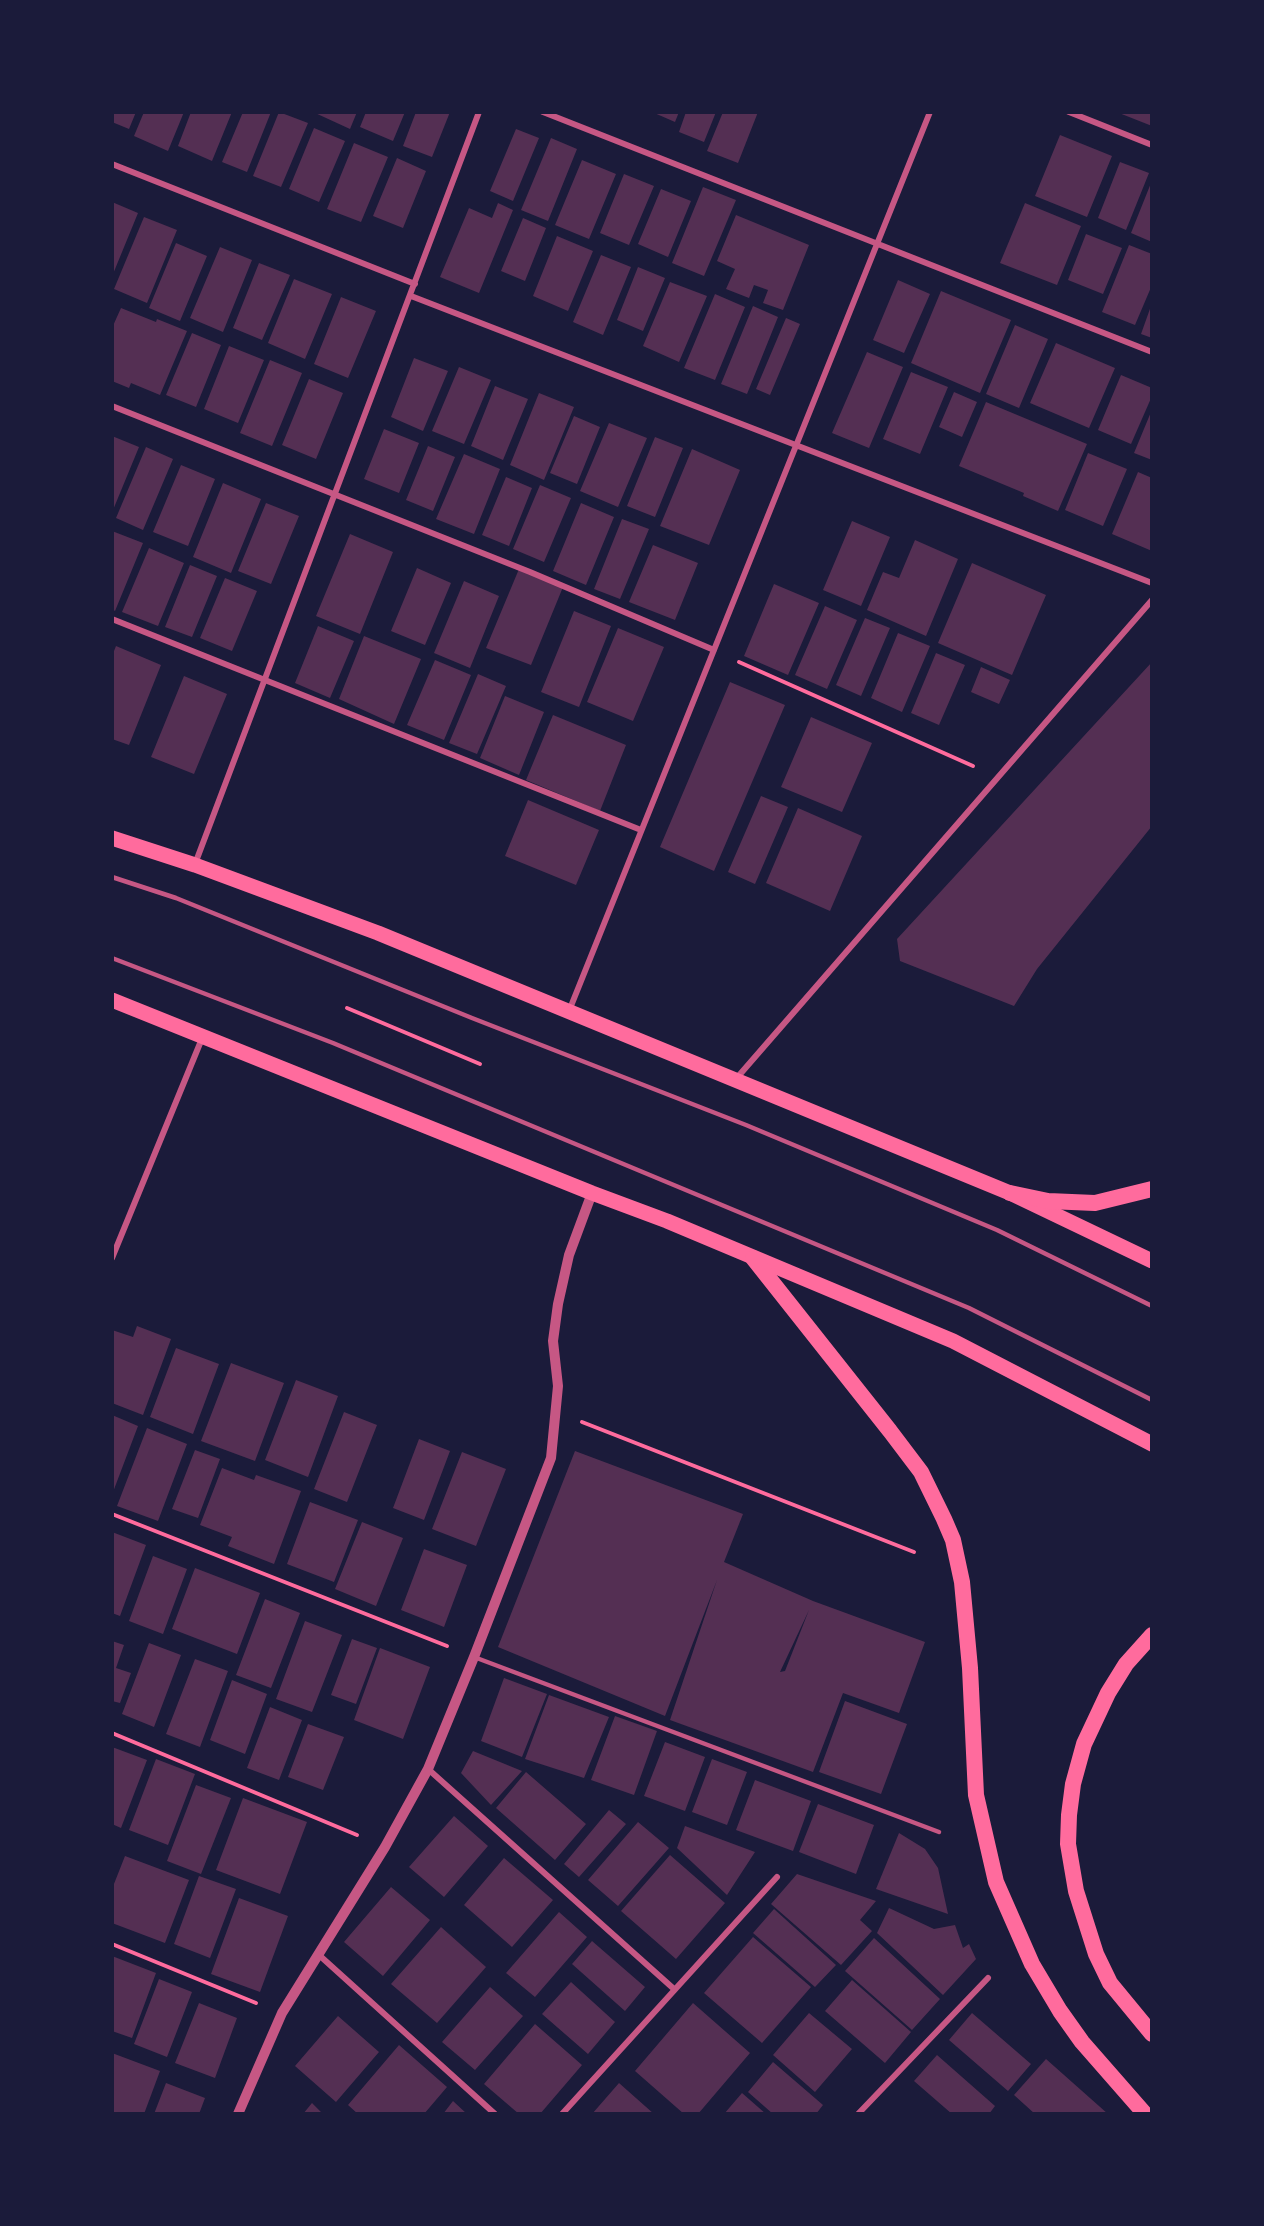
<!DOCTYPE html>
<style>
body{margin:0}
#map{position:relative;width:1264px;height:2226px;overflow:hidden;background:#1b1b3a;font-family:"IBM Plex Sans",sans-serif}
canvas{display:block}
.frame{position:absolute;inset:0;border:114px solid #1b1b3a;pointer-events:none}
</style>
<div id="map">
<canvas width="1264" height="2226"></canvas>
<div class="frame"></div>
</div>
<script>
const context = document.querySelector('canvas').getContext('2d');
context.lineJoin = 'round';
function paint(path, color) {
  context.fillStyle = color;
  context.fill(path, 'evenodd');
}
function toPath(rows) {
  const path = new Path2D();
  for (const r of rows) {
    path.moveTo(r[0], r[1]);
    for (let i = 2; i < r.length; i += 2) path.lineTo(r[i], r[i + 1]);
  }
  return path;
}
function strokePath(path, color, width, dash) {
  context.strokeStyle = color;
  context.lineWidth = width;
  context.lineCap = dash ? 'butt' : 'round';
  context.setLineDash(dash || []);
  context.stroke(path);
}
paint(toPath([
 [112,112,136,112,129,129,112,122],
 [144,112,184,112,168,151,134,136],
 [191,112,232,112,212,161,178,146],
 [243,112,271,112,247,172,222,162],
 [279,112,308,123,281,187,253,176],
 [313,112,357,112,350,129],
 [366,112,405,112,393,141,360,127],
 [416,112,450,112,432,157,403,146],
 [652,112,679,112,675,122],
 [686,112,716,112,704,142,679,132],
 [723,112,758,112,738,163,707,151],
 [1152,112,1152,126,1119,113,1119,112],
 [314,128,345,141,319,202,289,189],
 [516,129,539,138,513,201,490,191],
 [1060,135,1112,156,1087,217,1035,196],
 [551,138,577,149,548,221,521,210],
 [354,143,388,157,361,222,327,209],
 [397,158,426,171,403,228,373,216],
 [582,160,616,174,589,239,555,225],
 [1120,162,1149,173,1126,230,1098,218],
 [624,174,654,186,629,245,600,233],
 [1151,183,1152,183,1152,242,1131,233],
 [703,187,736,200,704,276,672,263],
 [661,189,691,201,668,257,638,244],
 [112,202,138,213,113,274,112,274],
 [498,203,513,210,479,293,440,277,469,208,492,218],
 [1025,203,1081,226,1057,285,1000,263],
 [736,215,809,245,783,310,763,303,768,290,754,285,749,298,726,289,735,269,717,261],
 [144,217,177,230,147,303,114,289],
 [523,218,546,228,525,281,501,271],
 [1086,234,1122,248,1103,294,1068,280],
 [557,236,593,251,568,311,533,296],
 [176,243,207,256,180,321,149,308],
 [1129,245,1152,254,1152,285,1135,325,1102,312],
 [220,247,252,260,223,332,190,318],
 [601,255,631,267,603,335,573,322],
 [259,263,290,275,262,340,233,328],
 [638,267,665,278,643,331,617,320],
 [294,279,332,294,305,359,268,343],
 [898,280,930,294,904,353,873,340],
 [670,282,707,296,679,362,643,346],
 [941,291,1011,320,980,393,911,363],
 [715,294,745,307,715,380,684,368],
 [341,297,376,311,348,378,314,364],
 [753,306,778,317,747,394,721,384],
 [1151,306,1152,306,1152,338,1141,334],
 [121,308,156,322,157,319,187,331,160,395,131,383,129,388,112,381,112,328],
 [786,318,800,324,770,395,756,389],
 [1015,325,1048,339,1019,408,986,394],
 [192,333,221,345,196,407,166,395],
 [1056,343,1115,368,1089,428,1030,403],
 [229,346,264,360,238,423,204,409],
 [867,352,903,367,869,448,832,433],
 [414,358,448,371,423,431,391,417],
 [270,360,302,373,272,446,240,433],
 [459,367,491,380,464,444,432,431],
 [911,372,948,387,920,454,883,439],
 [1121,375,1152,388,1152,396,1131,444,1098,430],
 [309,379,343,393,316,459,282,445],
 [495,386,528,399,503,460,471,446],
 [954,392,977,402,962,437,939,427],
 [539,393,574,407,544,480,510,465],
 [986,402,1087,444,1058,511,1023,496,1024,493,959,466],
 [1151,412,1152,412,1152,460,1134,453],
 [574,416,600,427,577,484,550,473],
 [609,423,647,438,618,507,580,491],
 [384,429,419,443,399,493,364,479],
 [112,436,139,447,113,510,112,510],
 [655,437,683,448,655,517,627,506],
 [428,446,455,457,433,511,406,500],
 [146,447,173,459,143,530,116,518],
 [692,449,740,470,709,545,660,526],
 [1088,453,1127,469,1103,526,1065,510],
 [464,454,500,469,474,534,436,519],
 [181,465,215,479,188,546,153,532],
 [1138,472,1152,478,1152,551,1112,534],
 [506,477,532,488,509,546,482,535],
 [223,483,261,499,231,573,193,557],
 [540,485,571,498,544,562,513,549],
 [266,503,299,516,271,584,238,571],
 [581,503,614,517,586,585,553,571],
 [622,519,649,529,620,599,594,589],
 [852,521,890,537,861,606,823,590],
 [112,531,143,543,115,611,112,609],
 [350,534,393,552,360,634,316,616],
 [915,540,958,559,926,636,867,610,883,572,899,578],
 [653,545,698,563,675,620,629,602],
 [149,548,184,563,158,626,122,612],
 [972,563,1046,595,1012,675,938,643],
 [190,565,217,576,192,637,165,627],
 [417,568,451,583,425,645,391,631],
 [519,569,563,587,531,665,486,648],
 [225,578,257,591,232,651,200,638],
 [464,581,499,596,470,668,434,653],
 [774,584,819,603,788,675,744,656],
 [825,606,857,620,827,689,795,675],
 [574,611,611,626,579,707,541,692],
 [865,618,890,628,861,696,836,685],
 [318,626,354,641,330,698,295,683],
 [618,628,664,647,633,721,587,702],
 [898,633,930,646,902,712,871,698],
 [364,636,421,659,394,724,339,699],
 [116,646,161,665,129,745,112,739,112,656],
 [936,653,965,665,939,725,911,713],
 [435,660,471,675,444,740,407,725],
 [1152,662,1152,826,1037,969,1014,1006,900,961,897,939],
 [981,667,1010,680,999,704,971,692],
 [478,674,506,686,477,754,449,743],
 [184,676,227,694,194,774,151,757],
 [730,682,785,705,714,871,660,847],
 [505,696,544,712,519,775,480,758],
 [553,715,626,745,600,811,526,780],
 [811,717,872,743,842,812,781,787],
 [761,796,788,807,755,884,728,872],
 [528,800,599,830,576,885,505,856],
 [798,808,862,836,830,911,766,883],
 [137,1326,171,1339,143,1415,112,1403,112,1330,133,1337],
 [176,1348,219,1364,193,1434,150,1417],
 [231,1363,284,1383,255,1461,201,1441],
 [296,1380,338,1396,308,1477,265,1460],
 [344,1412,377,1425,347,1502,314,1489],
 [112,1415,138,1426,113,1492,112,1492],
 [147,1428,187,1444,158,1521,117,1506],
 [419,1439,450,1451,424,1520,393,1508],
 [195,1450,220,1459,198,1518,172,1509],
 [575,1451,743,1514,724,1562,813,1601,925,1642,899,1713,843,1693,813,1772,670,1720,717,1580,665,1716,498,1647],
 [809,1610,785,1671,780,1672],
 [462,1452,506,1469,476,1546,432,1529],
 [222,1468,254,1480,256,1475,301,1491,274,1564,228,1546,232,1537,200,1525],
 [310,1502,358,1520,334,1582,287,1564],
 [362,1522,403,1538,376,1606,335,1589],
 [112,1532,146,1545,120,1616,112,1613],
 [424,1549,467,1565,444,1627,401,1610],
 [153,1556,187,1569,163,1634,129,1621],
 [195,1568,260,1593,237,1654,172,1629],
 [265,1599,300,1613,271,1688,236,1675],
 [305,1621,342,1635,312,1712,276,1699],
 [352,1639,377,1648,356,1704,331,1695],
 [112,1641,124,1645,116,1668,131,1673,120,1703,112,1701],
 [149,1643,181,1655,154,1727,122,1714],
 [380,1648,430,1667,403,1739,354,1720],
 [195,1659,228,1671,200,1747,166,1734],
 [504,1678,547,1694,522,1757,481,1741],
 [232,1680,267,1694,245,1754,210,1740],
 [549,1695,609,1717,584,1778,525,1759],
 [845,1701,907,1724,881,1794,819,1772],
 [270,1707,302,1720,279,1780,247,1768],
 [615,1716,657,1731,634,1795,591,1780],
 [308,1724,344,1737,323,1790,288,1777],
 [665,1742,705,1757,685,1811,644,1796],
 [112,1747,147,1760,121,1828,112,1824],
 [473,1751,522,1771,491,1805,461,1773],
 [156,1759,195,1774,168,1845,129,1830],
 [712,1759,747,1772,727,1825,692,1812],
 [526,1772,586,1824,555,1860,496,1808],
 [755,1780,811,1801,793,1851,736,1830],
 [196,1785,231,1798,201,1874,167,1861],
 [243,1798,307,1822,280,1894,216,1870],
 [818,1804,874,1825,856,1874,799,1852],
 [609,1810,626,1824,579,1877,564,1864],
 [454,1816,488,1846,444,1897,409,1867],
 [638,1822,669,1848,618,1906,588,1880],
 [685,1826,755,1852,727,1895,677,1848],
 [899,1833,925,1849,938,1868,948,1914,876,1889],
 [670,1855,725,1903,676,1959,621,1911],
 [125,1856,189,1880,165,1943,112,1923,112,1889],
 [504,1858,553,1900,512,1947,464,1905],
 [797,1874,876,1901,860,1920,872,1931,841,1965,771,1904],
 [199,1876,236,1889,210,1958,174,1944],
 [391,1887,430,1920,383,1976,344,1942],
 [239,1898,288,1916,260,1992,211,1974],
 [889,1908,934,1929,955,1925,963,1948,969,1944,976,1959,943,1995,877,1933],
 [774,1909,836,1965,815,1987,753,1933],
 [559,1912,587,1937,535,1997,506,1973],
 [441,1927,486,1967,437,2023,391,1984],
 [753,1937,811,1987,762,2043,704,1993],
 [874,1938,940,1999,912,2030,845,1971],
 [592,1941,645,1987,625,2011,572,1964],
 [112,1956,156,1973,132,2038,112,2031],
 [159,1979,192,1992,167,2057,134,2044],
 [852,1980,911,2032,885,2063,825,2011],
 [571,1982,615,2022,588,2054,542,2014],
 [490,1987,523,2016,475,2070,442,2042],
 [199,2003,237,2018,215,2078,175,2063],
 [693,2003,750,2053,698,2114,684,2114,635,2071],
 [809,2013,852,2049,815,2092,773,2055],
 [972,2013,1031,2064,1008,2091,949,2040],
 [338,2016,379,2052,336,2102,295,2066],
 [535,2024,582,2065,540,2114,519,2114,484,2084],
 [399,2045,447,2087,424,2114,358,2114,348,2105],
 [112,2053,160,2071,144,2114,112,2114],
 [937,2055,995,2106,989,2114,952,2114,914,2081],
 [1046,2059,1108,2114,1035,2114,1014,2095],
 [773,2062,823,2105,816,2114,773,2114,748,2092],
 [166,2083,205,2098,199,2114,154,2114],
 [619,2083,654,2114,592,2114],
 [742,2093,766,2114,724,2114],
 [453,2101,467,2114,443,2114],
 [312,2103,323,2114,303,2114]
]), '#542f53');
strokePath(toPath([
 [739,662,973,766],
 [347,1008,480,1064],
 [582,1422,914,1552],
 [112,1514,447,1646],
 [112,1733,357,1835],
 [112,1944,256,2003]
]), '#ff6b9d', 4);
strokePath(toPath([
 [112,877,176,898,472,1018,746,1125,997,1230,1152,1306],
 [112,958,333,1043,969,1308,1152,1400],
 [474,1657,939,1832]
]), '#c65784', 4.5);
strokePath(toPath([
 [543,112,1152,352],
 [1069,112,1152,145],
 [112,164,415,284],
 [411,296,1152,583],
 [112,406,530,572,714,650],
 [112,619,641,830],
 [195,864,479,112],
 [569,1011,930,112],
 [735,1080,1152,600],
 [112,1258,203,1036],
 [428,1769,674,1989],
 [319,1955,495,2114],
 [562,2114,777,1877],
 [858,2114,988,1978]
]), '#c65784', 6);
strokePath(toPath([
 [238,2114,282,2013,385,1847,428,1769,474,1657,551,1458,558,1386,553,1341,558,1304,569,1255,592,1193]
]), '#c65784', 10);
strokePath(toPath([
 [112,838,195,865,378,933,1010,1193,1152,1261],
 [112,1000,592,1193,667,1221,953,1341,1152,1444]
]), '#ff6b9d', 15);
strokePath(toPath([
 [1010,1193,1048,1201,1095,1203,1152,1189],
 [753,1258,890,1431,921,1472,944,1519,953,1540,962,1582,970,1668,976,1795,996,1882,1032,1964,1060,2011,1082,2042,1145,2114],
 [1152,1635,1126,1664,1108,1693,1084,1744,1073,1784,1069,1815,1068,1844,1076,1891,1096,1954,1110,1983,1152,2034]
]), '#ff6b9d', 16);
</script>
